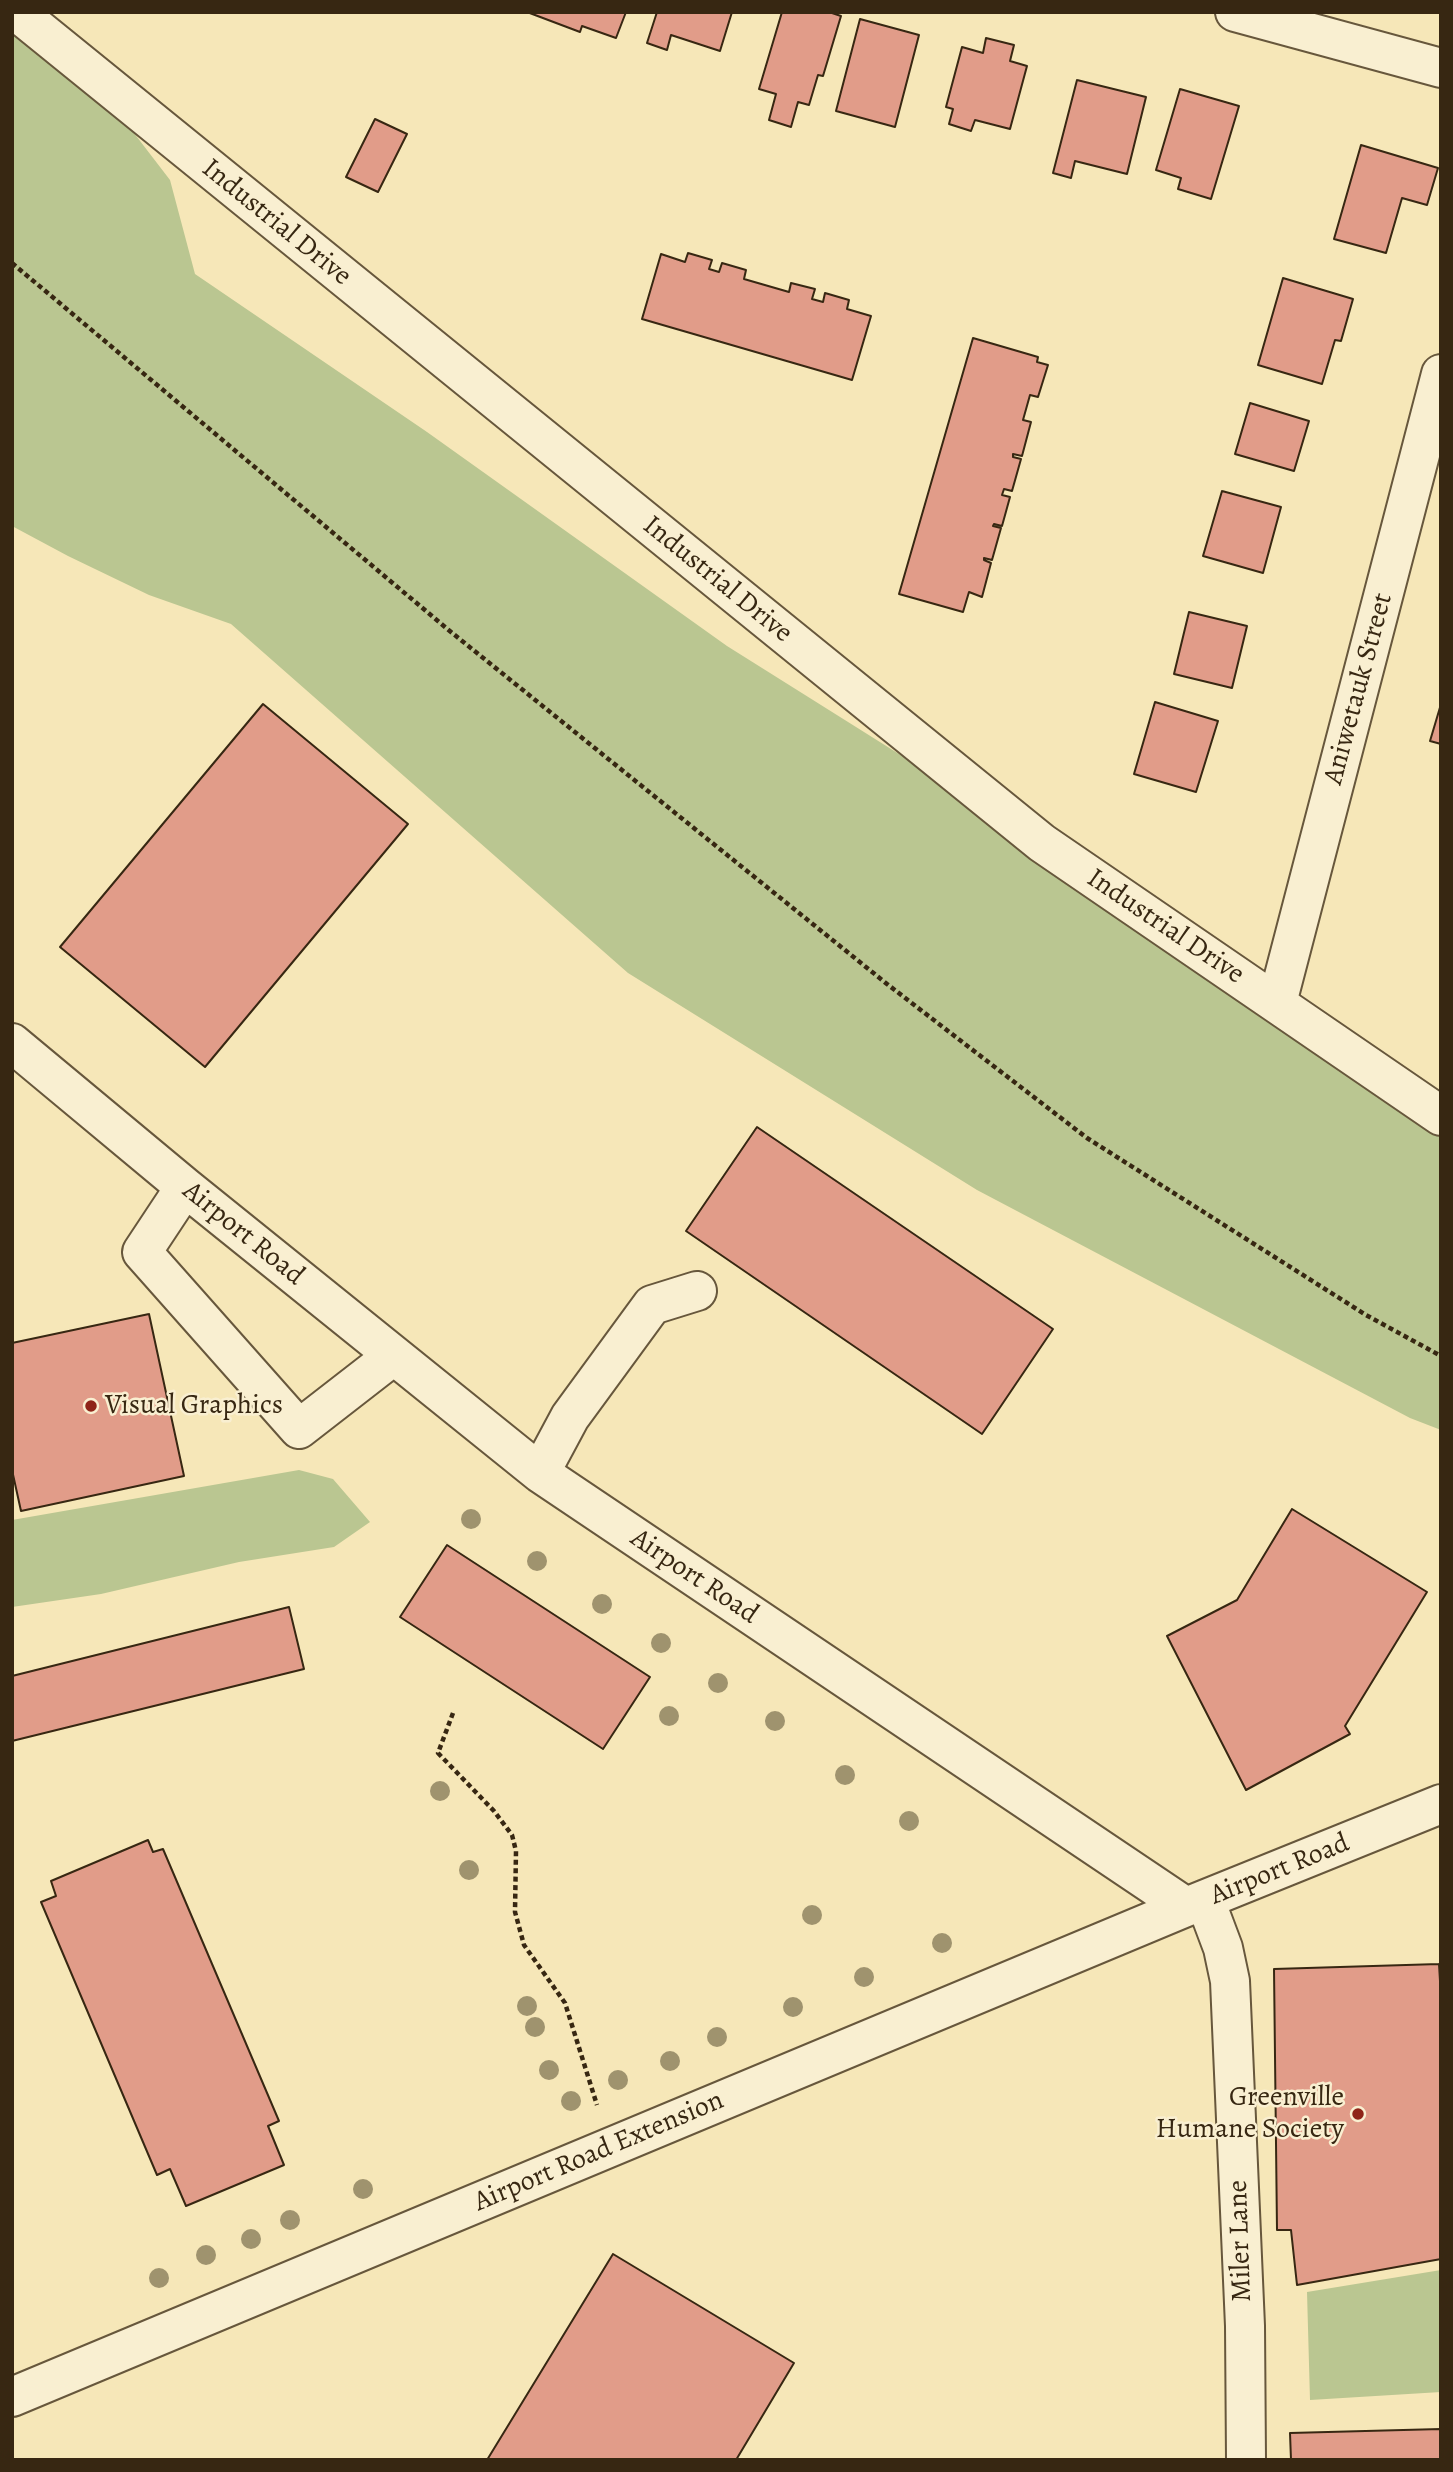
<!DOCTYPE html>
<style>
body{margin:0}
#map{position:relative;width:1453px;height:2472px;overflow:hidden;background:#f6e7b8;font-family:Alegreya,serif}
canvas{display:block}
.frame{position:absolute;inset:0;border:14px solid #372712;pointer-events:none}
</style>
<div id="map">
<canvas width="1453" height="2472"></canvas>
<div class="frame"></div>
</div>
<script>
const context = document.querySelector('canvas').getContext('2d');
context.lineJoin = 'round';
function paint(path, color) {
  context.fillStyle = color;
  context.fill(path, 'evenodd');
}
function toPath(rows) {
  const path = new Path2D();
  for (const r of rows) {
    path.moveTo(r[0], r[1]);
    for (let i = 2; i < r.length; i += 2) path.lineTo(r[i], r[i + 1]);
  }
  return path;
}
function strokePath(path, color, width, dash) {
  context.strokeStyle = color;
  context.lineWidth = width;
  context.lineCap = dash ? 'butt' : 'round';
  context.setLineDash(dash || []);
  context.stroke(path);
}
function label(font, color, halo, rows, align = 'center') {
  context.font = font + ' Alegreya,serif';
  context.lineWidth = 5;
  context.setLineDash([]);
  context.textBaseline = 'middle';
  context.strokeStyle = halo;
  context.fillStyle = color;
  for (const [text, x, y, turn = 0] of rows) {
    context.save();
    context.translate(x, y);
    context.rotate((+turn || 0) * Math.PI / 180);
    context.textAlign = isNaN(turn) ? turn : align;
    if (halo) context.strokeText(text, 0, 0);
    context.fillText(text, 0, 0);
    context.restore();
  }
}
paint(toPath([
 [12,12,41,12,170,180,195,274,427,432,727,646,1380,1056,1441,1113,1441,1430,1410,1418,977,1190,628,973,231,624,149,595,68,556,12,526],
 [299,1470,333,1479,370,1522,334,1547,239,1562,101,1594,12,1607,12,1520],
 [1441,2270,1441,2392,1310,2400,1307,2292]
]), '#bac691');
const building = toPath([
 [527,12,626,12,616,38,582,26,580,32,527,12],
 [657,12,732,12,720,51,671,35,667,50,647,43,657,12],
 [782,12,829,12,841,16,823,76,818,75,809,105,798,102,791,127,769,120,776,94,759,89,782,12],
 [860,19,919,35,895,127,836,111,860,19],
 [986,38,1014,45,1010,61,1027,66,1010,129,975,120,971,131,949,124,953,109,946,107,962,47,983,53,986,38],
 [1077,80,1146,97,1127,174,1075,161,1071,178,1053,173,1077,80],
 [1180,89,1239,106,1211,199,1178,189,1181,178,1156,170,1180,89],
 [375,119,407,134,378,192,346,177,375,119],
 [1361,145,1438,168,1427,205,1402,198,1386,253,1334,239,1361,145],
 [688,253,712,260,709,269,719,272,722,263,746,270,744,279,789,292,791,283,815,289,812,299,823,302,825,293,849,300,847,309,871,316,852,380,642,319,661,254,685,262,688,253],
 [1283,278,1353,299,1341,341,1335,340,1322,384,1258,365,1283,278],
 [973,338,1038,357,1037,362,1048,365,1038,397,1030,395,1023,420,1031,422,1022,456,1013,454,1013,457,1021,459,1012,491,1004,489,1002,495,1010,497,1002,526,994,524,993,526,1001,528,992,560,984,558,984,560,991,563,982,597,969,592,963,612,899,594,973,338],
 [1250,403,1309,421,1294,471,1235,454,1250,403],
 [1222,491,1281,507,1263,573,1203,556,1222,491],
 [1189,612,1247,626,1232,688,1174,674,1189,612],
 [1155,702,1218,721,1196,792,1134,774,1155,702],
 [263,704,408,824,205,1067,60,947,263,704],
 [1441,704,1441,744,1430,741,1441,704],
 [757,1127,1053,1329,982,1434,686,1231,757,1127],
 [149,1314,184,1476,21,1511,12,1470,12,1343,149,1314],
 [1292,1509,1427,1592,1345,1726,1350,1734,1246,1790,1167,1636,1237,1600,1292,1509],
 [447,1545,650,1677,603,1749,400,1617,447,1545],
 [289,1607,304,1669,12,1741,12,1676,289,1607],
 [148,1840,153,1852,163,1849,279,2121,268,2126,284,2165,186,2206,170,2169,157,2175,41,1902,56,1896,51,1881,148,1840],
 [1439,1964,1441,1998,1441,2259,1297,2285,1291,2230,1277,2230,1274,1969,1439,1964],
 [613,2254,794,2363,736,2460,487,2460,613,2254],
 [1441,2429,1441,2460,1291,2460,1290,2433,1441,2429]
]);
paint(building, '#e19c89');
strokePath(building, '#372712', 2);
const minor = toPath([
 [17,12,1042,843,1441,1116],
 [1235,12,1441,68],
 [1277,1003,1441,374],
 [12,1043,185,1187,540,1473,1186,1907,1441,1804],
 [185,1187,142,1252,299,1429,393,1356],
 [540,1473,570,1417,652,1305,697,1291],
 [1205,1900,1223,1948,1230,1981,1245,2326,1246,2460],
 [12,2397,1186,1907]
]);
strokePath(minor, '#67573c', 42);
strokePath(toPath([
 [12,263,451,632,887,984,1087,1138,1366,1315,1441,1356],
 [453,1713,438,1753,494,1811,512,1835,516,1851,515,1912,524,1945,565,2003,597,2105]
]), '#372712', 4.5, [5, 3.5]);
strokePath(minor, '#f9efd1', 38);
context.fillStyle = '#9f936e';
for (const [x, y] of [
 [471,1519],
 [537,1561],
 [602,1604],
 [661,1643],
 [718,1683],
 [669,1716],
 [775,1721],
 [845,1775],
 [440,1791],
 [909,1821],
 [469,1870],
 [812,1915],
 [942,1943],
 [864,1977],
 [527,2006],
 [793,2007],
 [535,2027],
 [717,2037],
 [670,2061],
 [549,2070],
 [618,2080],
 [571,2101],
 [363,2189],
 [290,2220],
 [251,2239],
 [206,2255],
 [159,2278]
]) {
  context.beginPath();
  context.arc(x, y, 10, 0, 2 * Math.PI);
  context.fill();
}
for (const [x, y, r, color] of [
 [91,1406,7,"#8f2418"],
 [1358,2114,7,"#8f2418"]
]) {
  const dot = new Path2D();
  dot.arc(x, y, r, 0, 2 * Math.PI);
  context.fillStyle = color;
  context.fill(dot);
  strokePath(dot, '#f9efd1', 2.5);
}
label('28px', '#372712', '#f9efd1', [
 ["Industrial Drive",276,223,39],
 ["Industrial Drive",717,580,39],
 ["Aniwetauk Street",1359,689,-75],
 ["Industrial Drive",1165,927,34],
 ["Airport Road",243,1234,39],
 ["Airport Road",694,1577,34],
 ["Airport Road",1280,1870,-22],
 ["Airport Road Extension",599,2152,-23],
 ["Miler Lane",1241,2241,-92]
]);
label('28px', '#372712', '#f9efd1', [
 ["Visual Graphics",105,1406],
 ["Greenville",1344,2098,"right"],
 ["Humane Society",1344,2130,"right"]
], 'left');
</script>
